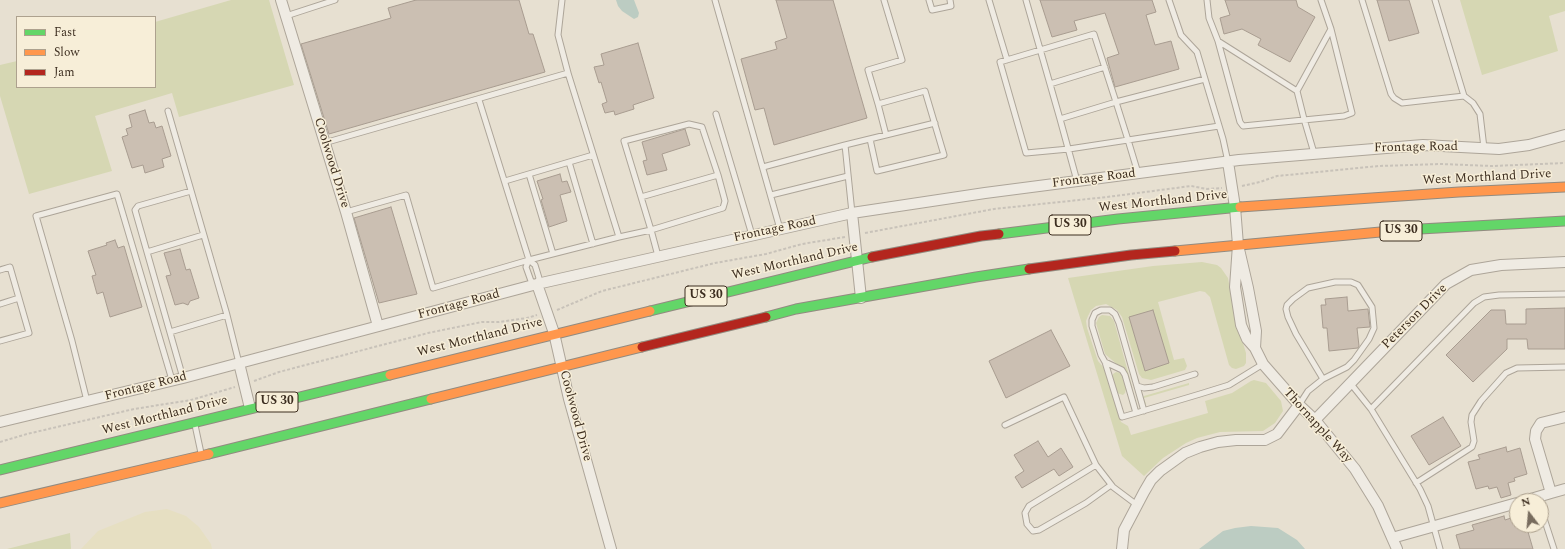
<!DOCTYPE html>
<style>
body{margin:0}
#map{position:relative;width:1565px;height:549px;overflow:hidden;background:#e7e0d1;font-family:Spectral,serif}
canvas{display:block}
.legend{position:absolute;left:16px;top:16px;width:140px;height:72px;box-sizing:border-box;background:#f7eed8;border:1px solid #ada18e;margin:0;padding:5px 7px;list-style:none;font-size:12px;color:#3d2e20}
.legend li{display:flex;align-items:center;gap:8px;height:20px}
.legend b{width:20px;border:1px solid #ada18e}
.north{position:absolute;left:1509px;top:493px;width:40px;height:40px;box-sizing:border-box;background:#f7eed8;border:1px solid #ada18e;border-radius:50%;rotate:344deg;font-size:11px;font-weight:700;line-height:16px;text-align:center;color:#3d2e20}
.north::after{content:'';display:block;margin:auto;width:14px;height:18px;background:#786c5e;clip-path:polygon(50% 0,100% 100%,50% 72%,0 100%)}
</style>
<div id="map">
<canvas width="1565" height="549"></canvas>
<ul class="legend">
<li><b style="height:5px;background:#63d668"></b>Fast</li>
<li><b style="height:5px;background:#ff974d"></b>Slow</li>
<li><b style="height:5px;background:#b3261e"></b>Jam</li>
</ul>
<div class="north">N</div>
</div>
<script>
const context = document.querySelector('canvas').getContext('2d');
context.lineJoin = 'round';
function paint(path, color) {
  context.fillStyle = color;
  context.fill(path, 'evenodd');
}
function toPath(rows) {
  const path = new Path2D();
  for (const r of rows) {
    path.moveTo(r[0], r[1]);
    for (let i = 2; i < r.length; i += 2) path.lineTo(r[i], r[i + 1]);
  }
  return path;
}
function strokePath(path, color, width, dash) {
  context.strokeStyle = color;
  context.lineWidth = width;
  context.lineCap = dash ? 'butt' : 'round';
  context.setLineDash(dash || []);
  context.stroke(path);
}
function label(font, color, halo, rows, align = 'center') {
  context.font = font + ' Spectral,serif';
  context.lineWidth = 3;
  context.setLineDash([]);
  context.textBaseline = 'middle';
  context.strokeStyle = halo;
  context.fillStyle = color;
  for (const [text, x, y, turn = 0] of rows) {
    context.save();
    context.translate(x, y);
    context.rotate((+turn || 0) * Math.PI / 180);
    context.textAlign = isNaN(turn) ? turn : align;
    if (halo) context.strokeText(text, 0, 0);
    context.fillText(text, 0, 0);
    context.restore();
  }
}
paint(toPath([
 [167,509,186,516,199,527,211,544,212,549,81,549,98,531,145,512]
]), '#e6dfc2');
paint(toPath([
 [231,0,269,0,294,85,179,117,172,93,95,116,112,171,29,194,0,96,0,65,17,61,17,87,155,87,155,22],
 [1460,0,1565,0,1565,11,1549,16,1558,51,1482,75],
 [1202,262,1217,265,1221,268,1228,278,1235,317,1246,353,1246,363,1244,366,1236,369,1232,368,1229,365,1210,297,1205,292,1200,291,1158,302,1174,360,1184,358,1187,366,1185,370,1151,380,1142,378,1139,374,1122,317,1117,310,1106,304,1096,306,1091,310,1088,316,1086,321,1087,328,1098,361,1105,369,1121,422,1128,426,1131,435,1208,413,1205,401,1232,393,1251,381,1254,380,1266,383,1281,401,1283,411,1275,423,1263,431,1220,432,1197,438,1186,443,1163,458,1144,476,1122,456,1068,278,1153,266],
 [1102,315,1110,316,1114,321,1133,390,1126,372,1105,354,1096,323,1099,317],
 [1116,372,1121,373,1126,389,1125,393,1123,395,1117,393,1112,378,1113,374],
 [1189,383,1189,385,1144,398,1146,404,1144,405,1142,399,1144,396],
 [70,533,71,549,7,549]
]), '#d6d7b3');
paint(toPath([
 [616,0,634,0,639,13,638,17,634,19,622,11,618,6],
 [1251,526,1278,528,1297,540,1305,549,1199,549,1223,531,1235,528]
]), '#bcccc2');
const building = toPath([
 [416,0,519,0,529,34,533,34,545,72,329,134,301,44,391,18,388,8,416,0],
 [776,0,833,0,867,118,774,145,764,108,755,110,741,59,777,49,775,42,787,38,776,0],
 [1040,0,1152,0,1156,12,1146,15,1155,45,1171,41,1179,69,1115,87,1107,58,1119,54,1105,13,1074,21,1077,30,1052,37,1040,0],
 [1225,0,1296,0,1298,7,1315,17,1290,62,1258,45,1261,39,1242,29,1224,34,1220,18,1230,15,1225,0],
 [1377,0,1409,0,1419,33,1389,41,1377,0],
 [638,43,654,98,633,105,634,109,615,115,614,111,605,113,602,104,607,102,601,82,599,83,594,67,604,65,601,54,638,43],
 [145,110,149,123,154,122,156,128,162,126,171,156,162,159,164,167,145,173,143,165,132,168,122,137,128,135,126,129,132,127,129,115,145,110],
 [685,129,690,145,662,154,667,170,647,175,643,161,647,160,642,142,685,129],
 [560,174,562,182,567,181,571,192,560,195,567,221,549,227,541,200,543,199,537,181,560,174],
 [391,207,417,294,379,303,354,218,391,207],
 [115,240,118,248,124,246,142,307,110,317,103,292,97,294,92,276,96,275,88,251,107,245,106,243,115,240],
 [180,249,186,270,190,269,199,298,190,301,188,305,183,303,175,305,166,276,171,275,164,253,180,249],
 [1347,297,1348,311,1368,309,1370,327,1357,328,1359,346,1358,348,1329,351,1327,328,1323,328,1321,305,1326,305,1325,299,1347,297],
 [1565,308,1565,349,1528,349,1527,339,1507,339,1507,349,1473,382,1446,355,1491,310,1505,310,1506,324,1526,324,1526,309,1565,308],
 [1153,310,1169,363,1145,371,1129,317,1153,310],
 [1051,330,1070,366,1006,398,989,361,1051,330],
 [1443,417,1461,446,1429,465,1411,436,1443,417],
 [1038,441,1048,457,1061,448,1073,467,1059,476,1054,469,1022,488,1015,477,1024,471,1014,455,1038,441],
 [1506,447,1507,452,1520,448,1527,474,1514,478,1515,481,1508,483,1511,495,1501,498,1497,487,1489,489,1488,486,1476,489,1468,462,1480,459,1478,455,1506,447],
 [1504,516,1505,520,1517,516,1517,525,1526,525,1533,549,1460,549,1456,535,1474,530,1472,525,1504,516]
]);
paint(building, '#cbbfb2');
strokePath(building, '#a89c90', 1);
const lane = toPath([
 [715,0,780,229],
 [929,0,932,10,951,6,950,0],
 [989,0,1007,60],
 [1026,0,1060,119],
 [1169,0,1181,35,1197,52,1205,79],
 [1207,0,1209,18,1218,41,1297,91],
 [1362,0,1391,94,1394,98,1402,103,1464,96],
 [1435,0,1464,96,1473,103,1480,114,1484,148],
 [286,16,335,0],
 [1218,41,1240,122,1243,126,1344,116,1352,113,1331,29],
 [568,73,619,237,651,230,658,256],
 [1050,84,1105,67],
 [479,100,529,260,535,265,539,278,537,284,531,281,526,267,529,260],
 [878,104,886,135],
 [168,111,227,315,239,363],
 [716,114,752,235],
 [870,139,877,171,944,155,925,91,878,104,868,70,902,60,884,0],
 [324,143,568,73,558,35,562,0],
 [845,145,935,123],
 [1314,153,1304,119,1297,91,1331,29,1321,0],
 [569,162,593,244],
 [763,167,845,145,852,213],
 [1138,173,1128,140,1116,102,1094,34,1000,62,1026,153,1069,149,1128,140,1219,126],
 [529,174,553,254],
 [505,181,593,155],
 [1077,181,1060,119,1116,102,1205,79,1223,139,1228,162],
 [771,195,848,176],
 [641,197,718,175,725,201,723,208,651,230,641,197,624,141,689,124,702,127,718,175],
 [346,212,406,195,433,288,529,260,619,237],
 [147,252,203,235],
 [0,270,10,267,29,333,0,341],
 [0,304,19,298],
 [170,332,227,315],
 [1105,362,1122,370,1125,375,1136,413],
 [183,378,135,210,138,206,191,191],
 [1351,384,1371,409],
 [1137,386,1144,388,1153,387,1195,374],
 [87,401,72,341,36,216,117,194,172,380],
 [1299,405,1308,391,1323,379,1347,367,1354,360,1369,339,1374,328,1372,307,1358,285,1351,282,1335,282,1308,288,1293,299,1287,305,1286,309,1288,317,1296,334,1323,379],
 [1144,411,1119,323,1115,314,1110,310,1101,310,1095,313,1092,320,1092,326,1101,355,1105,362,1122,417,1136,413,1200,394,1229,385,1263,364],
 [195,425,201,453],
 [1005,425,1064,397,1096,465,1113,487,1137,505],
 [1096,465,1029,506,1025,513,1027,524,1033,531,1039,530,1086,503,1111,485],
 [1416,483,1472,447,1474,441,1471,422,1472,415,1481,401,1506,373,1517,368,1565,367],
 [1541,509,1554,549],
 [1440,549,1428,506,1420,489,1371,409,1474,303,1484,297,1499,295,1565,294]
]);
const street = toPath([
 [281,0,346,212,378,326],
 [1228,162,1235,207,1238,245,1248,288,1256,331,1255,348],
 [852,213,861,298],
 [1238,245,1235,287,1241,325,1247,339,1255,348,1263,364,1270,372,1299,405,1315,420,1355,469,1378,506,1397,549],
 [537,284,554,333,569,399,611,549],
 [239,363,250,408],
 [1315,420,1446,284,1471,270,1501,265,1565,262],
 [0,422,183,378,537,284,852,213,985,193,1239,160,1423,145,1499,149,1529,145,1565,135],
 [1551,493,1565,489],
 [1524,501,1551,493,1535,439,1536,431,1541,423,1565,417],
 [1392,538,1517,503],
 [1122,549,1124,530,1144,492,1151,480,1160,471,1185,453,1200,447,1218,442,1236,440,1265,440,1277,434,1299,405]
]);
const fast = toPath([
 [1402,230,1565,221],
 [999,234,1118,219,1240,207],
 [650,311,872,257],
 [766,317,796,309,976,277,1029,269],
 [209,454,431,399],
 [0,470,390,375]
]);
const slow = toPath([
 [1240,207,1459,192,1565,187],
 [1175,251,1402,230],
 [390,375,650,311],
 [431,399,642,347],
 [0,503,209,454]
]);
const jam = toPath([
 [872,257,981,236,999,234],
 [1029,269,1131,255,1175,251],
 [642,347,766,317]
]);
strokePath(lane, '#ada599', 7);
strokePath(street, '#ada599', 12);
strokePath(fast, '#928b80', 11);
strokePath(slow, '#928b80', 11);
strokePath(jam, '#928b80', 11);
strokePath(toPath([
 [1242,186,1260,182,1277,176,1379,166,1441,164,1492,166,1565,163],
 [865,233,994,209,1107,197,1191,186,1207,189,1222,188],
 [557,310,602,291,715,263,766,254,802,244,845,237],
 [254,381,279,372,428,333,482,322,499,322,527,318,537,315],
 [0,442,27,434,134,409,191,400,235,387]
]), '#c8c2b9', 2, [3, 2]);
strokePath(lane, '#efebe3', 5);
strokePath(street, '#efebe3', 10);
strokePath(fast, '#63d668', 9);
strokePath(slow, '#ff974d', 9);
strokePath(jam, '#b3261e', 9);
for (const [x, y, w] of [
 [1070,225,42],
 [1401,231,42],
 [706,296,42],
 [277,402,42]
]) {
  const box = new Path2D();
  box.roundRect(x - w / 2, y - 10, w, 20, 3);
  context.fillStyle = '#f7eed8';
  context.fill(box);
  strokePath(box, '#3d2e20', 1);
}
label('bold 12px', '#3d2e20', null, [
 ["US 30",1070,225],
 ["US 30",1401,231],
 ["US 30",706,296],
 ["US 30",277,402]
]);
label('13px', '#3d2e20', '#f7eed8', [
 ["Frontage Road",1416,148,-1],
 ["Coolwood Drive",331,163,73],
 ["West Morthland Drive",1487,178,-3],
 ["Frontage Road",1094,179,-7],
 ["West Morthland Drive",1163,202,-6],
 ["Frontage Road",775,230,-12],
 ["West Morthland Drive",795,262,-13],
 ["Frontage Road",459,305,-15],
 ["Peterson Drive",1415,317,-45],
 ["West Morthland Drive",480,338,-14],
 ["Frontage Road",146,387,-14],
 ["West Morthland Drive",165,416,-14],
 ["Coolwood Drive",575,416,75],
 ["Thornapple Way",1317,426,48]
]);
</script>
